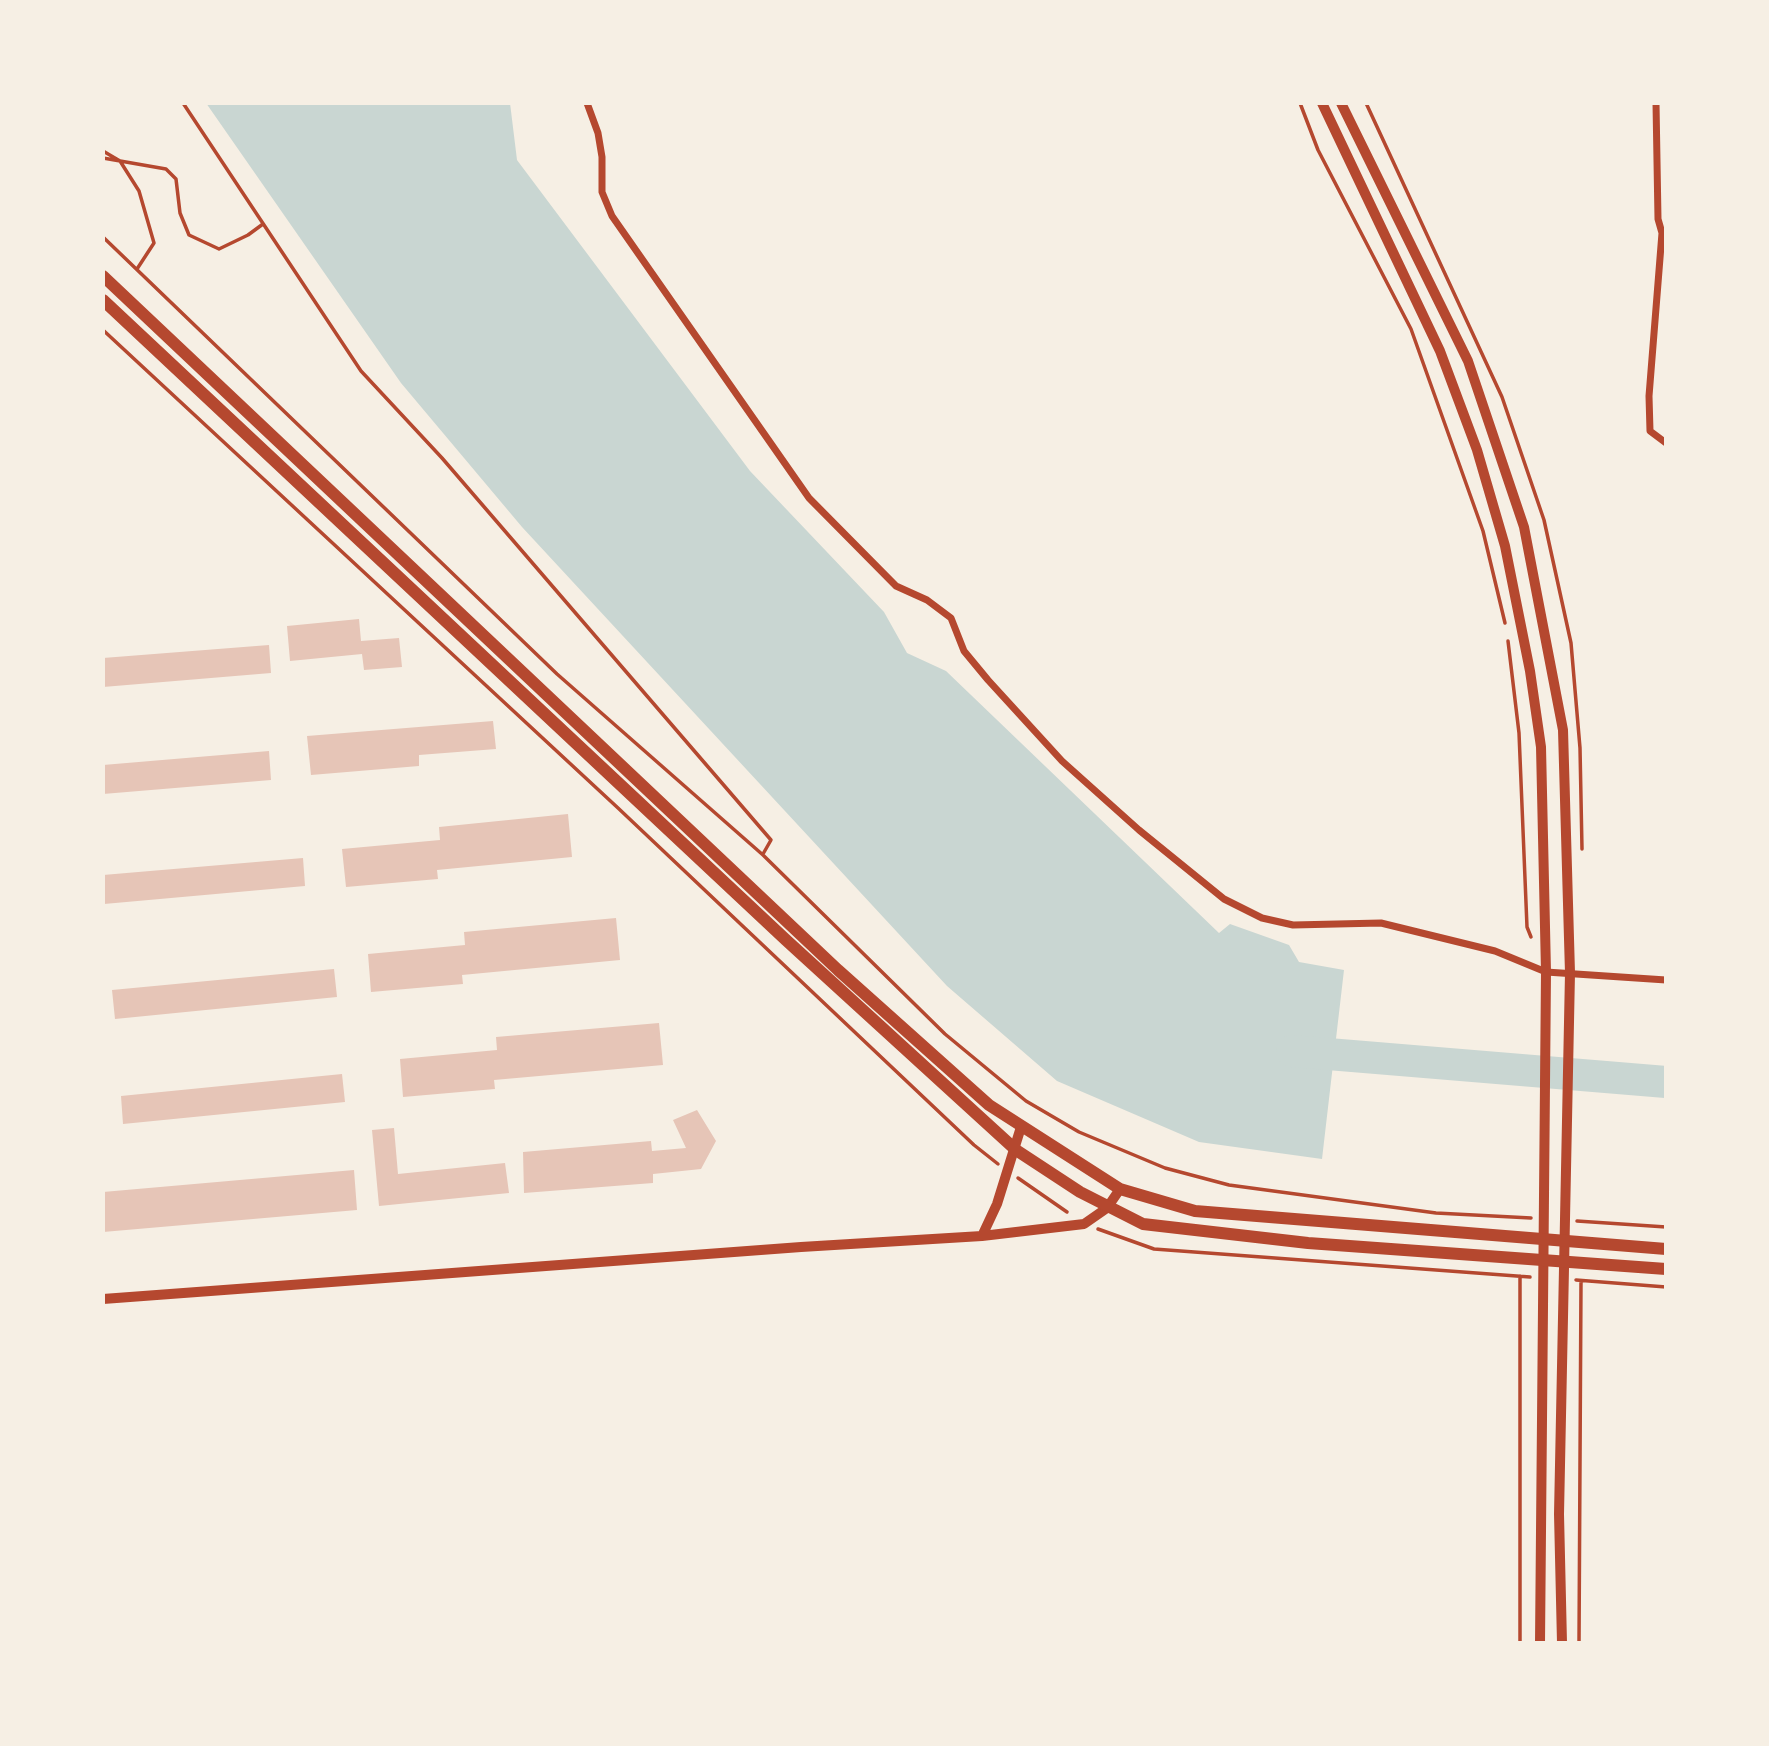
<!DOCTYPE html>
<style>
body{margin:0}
#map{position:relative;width:1769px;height:1746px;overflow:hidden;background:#f6efe4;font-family:"Source Sans 3",sans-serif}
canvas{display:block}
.frame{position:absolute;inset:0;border:105px solid #f6efe4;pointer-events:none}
</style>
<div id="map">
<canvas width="1769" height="1746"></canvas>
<div class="frame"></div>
</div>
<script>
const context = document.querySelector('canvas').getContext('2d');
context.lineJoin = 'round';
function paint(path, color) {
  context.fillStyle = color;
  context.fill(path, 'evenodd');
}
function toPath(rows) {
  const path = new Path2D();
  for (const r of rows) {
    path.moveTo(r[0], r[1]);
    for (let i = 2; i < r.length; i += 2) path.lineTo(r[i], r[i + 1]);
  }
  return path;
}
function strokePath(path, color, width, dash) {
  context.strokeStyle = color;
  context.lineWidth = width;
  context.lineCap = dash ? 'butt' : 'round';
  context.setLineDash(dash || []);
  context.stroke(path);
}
paint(toPath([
 [206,103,510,103,517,160,750,471,884,612,907,653,946,671,1219,933,1230,924,1289,945,1299,962,1344,970,1322,1159,1199,1142,1057,1081,947,986,522,527,401,383]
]), '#c9d6d2');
strokePath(toPath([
 [1292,1051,1666,1082]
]), '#c9d6d2', 32);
paint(toPath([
 [359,619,361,641,399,638,402,667,364,670,362,654,290,661,287,626],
 [269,645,271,673,103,687,103,658],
 [493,721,496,749,419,755,419,766,311,775,307,736],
 [269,751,271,780,103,794,103,765],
 [568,814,572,857,437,870,438,879,346,887,342,849,440,840,439,827],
 [303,858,305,886,104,904,103,875],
 [616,918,620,960,462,975,463,984,371,992,368,954,465,945,464,932],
 [334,969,337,997,115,1019,112,990],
 [659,1023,663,1065,494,1080,495,1089,403,1097,400,1059,497,1050,496,1037],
 [342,1074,345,1102,123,1124,121,1096],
 [697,1110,716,1141,701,1169,653,1174,653,1183,524,1193,523,1152,651,1141,652,1151,686,1148,673,1120],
 [394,1128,398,1174,505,1163,509,1193,379,1206,372,1130],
 [354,1170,357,1210,103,1232,103,1192]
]), '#e6c5b7');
strokePath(toPath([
 [183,103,361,371,442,458,771,840,763,854],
 [1300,103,1318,150,1411,329,1483,531,1505,623],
 [1366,103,1502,397,1544,520,1571,643,1580,748,1582,849],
 [103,151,120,161,139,191,154,243,137,269],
 [103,158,166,169,176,179,180,213,189,235,219,249,248,235,263,224],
 [103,237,557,674,763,855,945,1034,1026,1101,1079,1132,1165,1168,1229,1185,1436,1213,1531,1218],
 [103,330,618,808,974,1145,998,1164],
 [1508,641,1519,733,1527,927,1531,937],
 [1018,1178,1067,1212],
 [1577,1221,1666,1227],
 [1098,1229,1154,1249,1530,1277],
 [1520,1276,1520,1643],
 [1576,1280,1666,1287],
 [1579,1643,1581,1281]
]), '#b5482f', 3.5);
strokePath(toPath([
 [587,103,598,133,602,157,602,192,612,216,809,498,896,586,927,600,951,618,964,651,988,680,1062,761,1139,830,1224,899,1262,918,1293,925,1381,923,1495,951,1546,972,1666,980],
 [1656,103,1658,219,1662,233,1649,396,1650,431,1666,443]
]), '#b5482f', 7);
strokePath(toPath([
 [1322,103,1440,351,1477,450,1505,546,1530,671,1541,747,1546,972,1540,1643],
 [1341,103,1468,361,1524,527,1563,730,1570,973,1559,1514,1562,1643],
 [982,1236,997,1204,1021,1127],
 [103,1299,801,1247,982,1236,1084,1224,1107,1208,1120,1189]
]), '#b5482f', 10);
strokePath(toPath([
 [103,276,838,970,989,1105,1120,1189,1195,1211,1666,1249],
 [103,300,786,940,1016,1150,1080,1192,1143,1224,1308,1243,1666,1269]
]), '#b5482f', 12);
</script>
